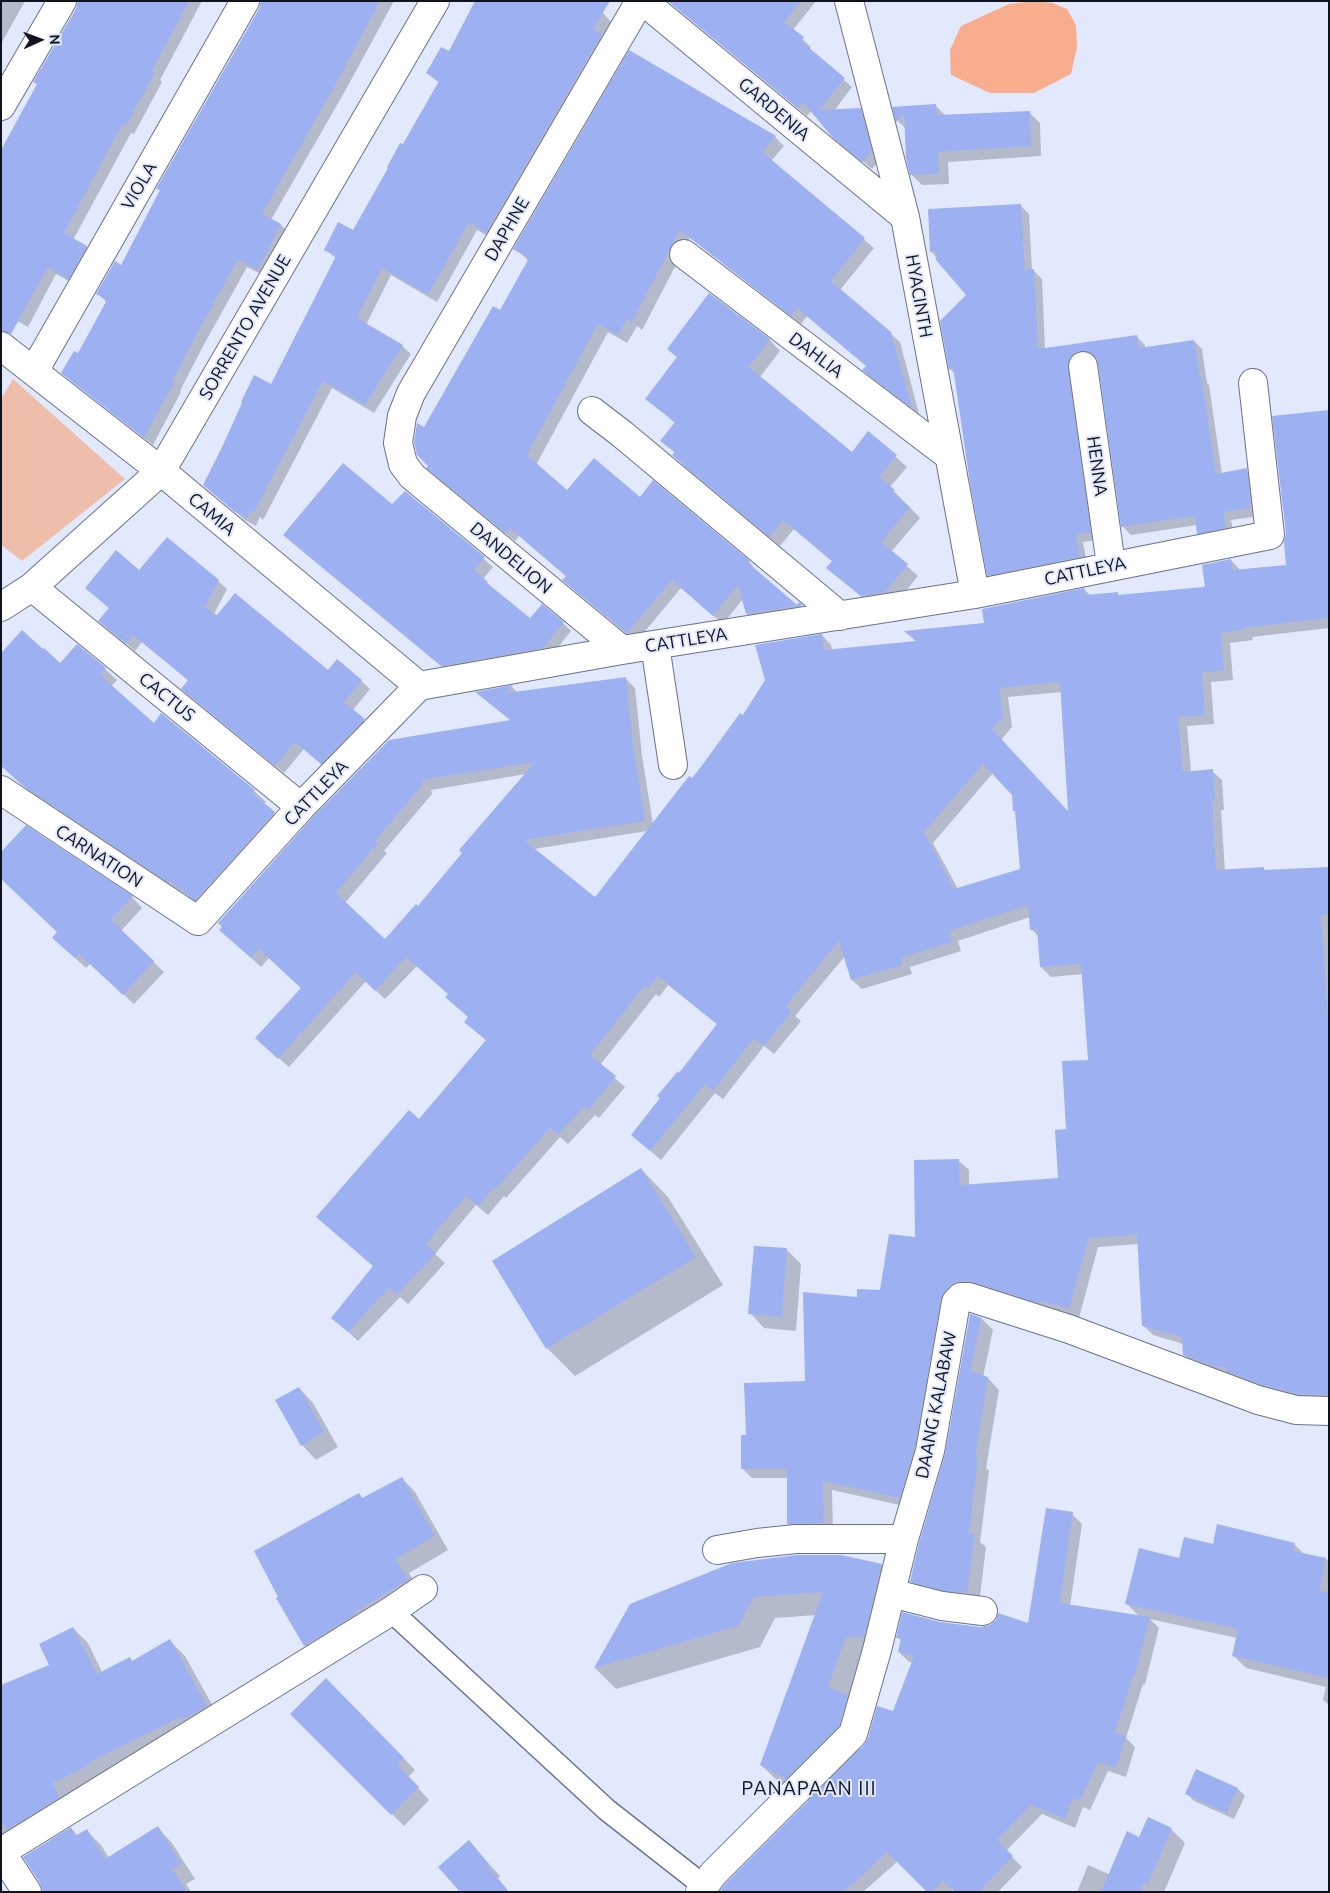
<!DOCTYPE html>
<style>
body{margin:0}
#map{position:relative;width:1330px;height:1893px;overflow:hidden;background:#e2e9fd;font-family:Ubuntu,sans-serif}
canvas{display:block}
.frame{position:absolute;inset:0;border:2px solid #0f131e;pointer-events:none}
.north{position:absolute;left:15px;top:15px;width:50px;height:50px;-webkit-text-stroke:4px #e2e9fd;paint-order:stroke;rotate:88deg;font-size:14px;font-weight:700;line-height:20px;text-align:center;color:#0f131e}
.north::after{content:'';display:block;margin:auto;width:18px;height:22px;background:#0f131e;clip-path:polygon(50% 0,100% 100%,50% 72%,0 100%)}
</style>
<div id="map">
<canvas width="1330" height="1893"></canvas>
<div class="frame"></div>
<div class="north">N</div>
</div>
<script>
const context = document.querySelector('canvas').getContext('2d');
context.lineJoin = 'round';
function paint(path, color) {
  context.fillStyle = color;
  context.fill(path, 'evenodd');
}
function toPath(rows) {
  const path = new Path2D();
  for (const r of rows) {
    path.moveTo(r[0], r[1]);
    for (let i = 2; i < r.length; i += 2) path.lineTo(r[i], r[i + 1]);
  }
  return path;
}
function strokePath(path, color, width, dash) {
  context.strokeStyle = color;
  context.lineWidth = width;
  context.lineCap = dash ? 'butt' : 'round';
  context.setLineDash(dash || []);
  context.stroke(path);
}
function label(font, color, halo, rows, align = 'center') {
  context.font = font + ' Ubuntu,sans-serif';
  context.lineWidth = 4;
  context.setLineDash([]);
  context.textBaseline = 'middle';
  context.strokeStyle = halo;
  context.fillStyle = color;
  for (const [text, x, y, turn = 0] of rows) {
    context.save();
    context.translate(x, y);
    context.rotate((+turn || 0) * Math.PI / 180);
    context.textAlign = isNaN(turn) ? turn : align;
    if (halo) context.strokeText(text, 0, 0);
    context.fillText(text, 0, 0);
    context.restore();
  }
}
paint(toPath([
 [13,379,125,479,22,561,1,545,1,399]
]), '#efbeaa');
paint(toPath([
 [1033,1,1053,3,1067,9,1076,25,1077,47,1071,74,1034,93,990,93,951,75,950,50,961,26,1009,4]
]), '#f7ad8e');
paint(toPath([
 [1,1,25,1,1,44],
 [88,1,202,1,160,80,162,82,134,134,131,133,73,240,87,247,95,256,78,286,56,274,28,327,1,312,38,85,35,82],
 [262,1,394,1,345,91,271,220,281,225,289,233,267,277,247,267,201,350,180,391,181,392,153,445,63,373,79,355,106,302,98,293,122,266,160,191,158,188,260,9],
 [668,1,816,1,793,30,811,47,809,50,852,87,834,111,860,109,869,118,880,160,872,169,844,146,812,110,807,116],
 [603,13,611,22,602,36,610,44,495,240,477,230,437,302,391,275,366,325,402,346,411,354,374,413,332,388,263,520,260,517,256,526,245,520,204,485,272,386,336,259,326,249,354,232,439,83,427,73,449,53],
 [936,106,946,116,1029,112,1040,123,1041,156,948,162,949,184,922,185,911,174,906,129,898,121,894,108],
 [775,137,784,146,771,161,874,248,840,290,900,342,919,414,873,379,864,370,867,366,807,316,801,324,690,238,642,330,637,326,627,343,608,332,536,465,567,492,640,499,749,562,757,572,797,606,799,604,810,615,757,623,747,614,743,599,723,624,681,588,636,642,573,589,564,580,567,577,519,536,515,541,437,477,429,466,425,429,500,312,529,261,515,249],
 [1021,206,1029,214,1032,271,1034,271,1042,279,1045,350,1137,337,1145,345,1145,348,1194,341,1202,349,1207,383,1209,385,1222,474,1246,470,1254,478,1259,516,1231,520,1234,536,1206,541,1198,533,1197,525,1131,535,1123,527,1098,359,1090,358,1098,540,1083,542,1087,565,997,583,989,575,955,374,950,369,941,321,967,295,931,251],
 [710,295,770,340,780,351,760,377,852,454,869,433,907,467,890,487,920,518,891,552,918,576,896,603,873,606,839,578,833,562,794,529,780,546,684,466,674,455,675,453,662,441,675,423,647,399,678,358,668,349],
 [1329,411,1329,628,1252,637,1253,640,1230,643,1233,680,1211,682,1214,724,1187,726,1191,772,1212,771,1222,780,1224,810,1221,810,1225,871,1264,869,1266,871,1329,868,1329,1404,1239,1381,1234,1376,1226,1377,1194,1365,1184,1355,1183,1344,1153,1335,1143,1325,1138,1244,1098,1247,1079,1318,971,1291,909,1507,832,1490,833,1533,798,1533,789,1524,788,1478,752,1478,743,1469,747,1436,807,1382,858,1298,881,1291,916,1239,959,1161,969,1170,969,1186,1060,1179,1068,1130,1089,1061,1083,974,1051,977,1041,967,1039,937,1031,929,1030,917,958,941,961,951,910,967,912,974,862,989,852,980,845,956,795,1016,801,1021,774,1054,764,1046,723,1099,715,1093,661,1160,632,1135,718,1025,668,985,659,997,656,994,600,1065,625,1087,599,1118,595,1115,568,1144,560,1137,506,1198,504,1196,488,1215,476,1205,435,1254,445,1263,408,1304,400,1297,358,1341,333,1318,374,1267,419,1121,487,1041,475,1031,469,1018,447,997,449,994,417,966,385,999,366,981,289,1067,266,1047,302,989,269,958,261,967,231,939,313,819,511,721,477,693,512,687,518,693,626,679,635,688,642,756,653,824,692,780,743,717,822,635,831,645,832,650,917,642,907,632,985,625,1084,589,1091,596,1117,593,1120,596,1203,588,1231,560,1240,570,1287,566],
 [1062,692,1069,814,1001,740,1012,727,1008,697],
 [993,773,1013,795,1014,810,1016,813,1021,870,958,889,933,843],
 [526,774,418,908,385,941,345,903,387,853,384,851,432,794,431,790],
 [647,831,595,899,534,849],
 [405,492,493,567,483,579,495,591,531,620,563,623,571,631,551,656,451,674,293,543,392,506],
 [140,572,218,581,227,589,214,614,328,672,361,681,370,689,353,710,372,729,330,772,304,749,284,773,191,697,189,681,142,642,135,651,108,629,110,609,87,588],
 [60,664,105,669,117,680,111,687,154,724,254,791,266,802,264,804,286,825,208,911,182,892,181,893,35,797,8,771],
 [26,827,132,897,142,908,121,931,164,972,134,1004,90,964,86,968,64,948],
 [641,1169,668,1197,723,1285,575,1376,547,1348,494,1261],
 [787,1250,801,1264,796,1331,764,1328,750,1313],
 [982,1319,993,1330,983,1377,988,1378,999,1390,986,1468,989,1471,980,1542,986,1547,979,1604,923,1593,911,1581],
 [299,1388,313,1403,338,1447,316,1460,302,1445],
 [402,1478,415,1492,448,1550,409,1573,421,1594,318,1659,305,1646,278,1598,359,1494,363,1499],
 [1072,1514,1082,1524,1070,1606,1139,1616,1127,1604,1180,1560,1214,1546,1294,1544,1305,1555,1329,1560,1329,1705,1323,1700,1326,1687,1246,1668,1233,1655,1237,1638,1150,1619,1159,1628,1145,1684,1143,1684,1126,1738,1135,1747,1126,1777,1108,1771,1090,1810,1083,1807,1075,1828,1042,1814,1006,1851,1022,1867,998,1892,956,1892,954,1889,951,1892,929,1892,898,1861,863,1892,721,1892,810,1801,783,1786,761,1765,816,1615,775,1618,760,1647,616,1689,595,1668,631,1604,881,1566,903,1587,859,1752,894,1713,913,1663,909,1662,899,1652,902,1641,897,1637,940,1623,981,1628,1029,1625],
 [73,1628,88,1643,102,1672,133,1662,170,1641,185,1656,221,1721,1,1861,1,1687,50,1666],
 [326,1679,415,1770,408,1777,429,1800,404,1826,292,1714],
 [1238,1789,1245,1796,1234,1819,1194,1801,1187,1794],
 [71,1828,78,1836,87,1831,101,1845,109,1858,158,1828,172,1843,195,1879,186,1884,191,1892,45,1892,25,1857],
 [1171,1829,1185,1843,1164,1892,1077,1892,1088,1865,1113,1876,1140,1838],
 [469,1842,500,1876,498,1878,509,1892,462,1892]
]), '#0003');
paint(toPath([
 [78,1,189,1,152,71,155,73,125,127,122,125,64,233,87,246,69,279,48,267,11,334,1,331,1,150,37,84,33,82,76,9],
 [261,1,380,1,337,82,262,214,281,224,258,270,238,259,193,341,172,382,174,383,144,438,61,373,74,351,78,353,107,300,96,294,115,261,121,265,160,190,156,189,259,9],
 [475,1,610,1,593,29,602,34,486,233,469,222,428,295,382,268,357,318,403,345,365,405,323,381,254,512,251,510,247,518,235,512,203,485,223,445,242,403,241,402,254,375,271,384,336,256,324,250,338,222,353,230,388,168,387,167,400,143,403,144,439,81,426,73,441,47,449,51],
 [668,1,801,1,784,22,804,37,801,41,845,78,819,110,861,108,872,151,862,162,833,138,803,102,798,108],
 [629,50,776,136,762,152,865,238,831,281,891,332,912,408,862,370,866,366,797,308,791,316,680,230,632,322,627,318,618,335,598,324,527,455,567,490,594,458,640,497,653,480,750,561,749,562,753,567,797,605,799,602,803,605,746,614,738,585,713,616,672,580,627,633,562,580,566,576,510,528,505,533,426,468,428,466,417,455,414,442,417,423,424,427,493,306,500,310,529,258,513,249],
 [936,104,937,115,1030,111,1031,146,938,152,939,174,910,175,906,158,904,113,896,122,892,107],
 [1021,204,1025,270,1034,269,1038,349,1137,335,1139,348,1194,340,1200,376,1201,376,1216,474,1247,468,1251,508,1224,512,1226,528,1197,534,1195,516,1121,527,1098,364,1096,357,1089,352,1080,351,1074,353,1069,360,1068,368,1091,532,1076,534,1080,557,987,576,970,483,953,367,949,370,940,321,966,295,936,260,936,251,930,252,928,209],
 [709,293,770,339,749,367,852,452,868,431,897,455,879,477,895,490,893,493,910,507,881,542,908,564,885,592,861,596,826,568,832,561,783,520,769,537,672,455,675,452,660,441,675,422,645,399,677,357,667,349],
 [1329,410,1329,618,1243,628,1243,630,1221,633,1224,671,1202,672,1205,715,1178,717,1183,772,1213,769,1215,800,1212,801,1216,870,1264,867,1264,870,1329,867,1329,915,1321,915,1329,1034,1329,1395,1298,1394,1263,1385,1228,1372,1225,1367,1216,1367,1183,1355,1182,1337,1142,1326,1137,1235,1089,1238,1069,1309,1042,1301,1041,1304,1039,1303,969,1281,955,1282,945,1291,941,1299,915,1447,900,1498,823,1481,824,1523,787,1524,787,1469,741,1469,741,1435,746,1435,744,1383,805,1381,803,1292,857,1297,857,1289,880,1290,889,1234,915,1237,914,1160,959,1159,960,1185,1058,1178,1055,1130,1066,1129,1062,1061,1088,1060,1081,964,1040,967,1037,929,1030,930,1028,905,949,931,952,942,901,958,903,965,851,980,839,941,786,1006,792,1011,764,1046,754,1038,713,1091,705,1084,650,1151,631,1135,660,1098,657,1096,678,1071,679,1073,717,1024,658,976,649,988,645,985,590,1055,616,1076,589,1110,585,1106,558,1135,550,1128,496,1189,494,1188,478,1206,466,1196,426,1244,436,1253,397,1295,389,1288,348,1332,331,1318,373,1266,316,1217,409,1110,419,1119,486,1040,464,1022,468,1017,445,997,448,994,406,957,375,991,356,972,278,1059,255,1038,301,988,259,949,251,958,219,930,222,927,218,923,312,818,389,740,511,720,475,692,513,685,506,693,626,677,633,745,645,821,524,840,595,897,689,776,692,778,703,764,740,713,743,715,765,680,755,645,822,634,824,650,916,641,904,631,984,623,982,609,1084,588,1086,595,1118,592,1118,595,1203,587,1205,586,1202,565,1231,559,1233,570,1286,565,1284,542,1286,533,1272,416],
 [1060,682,1068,811,992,729,1003,717,999,688],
 [535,762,459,850,462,853,418,906,416,904,385,939,336,893,378,843,375,841,423,784,422,780],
 [983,764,1012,795,1013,811,1015,811,1020,869,954,889,924,832],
 [343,463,392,504,405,491,485,557,474,570,488,582,487,583,530,618,542,604,564,622,543,648,441,666,283,535],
 [167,537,219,580,205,607,217,615,235,593,328,670,337,659,362,680,344,702,365,719,321,764,295,742,275,766,181,689,188,680,133,635,126,644,98,621,109,608,85,588,116,550,139,570],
 [22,630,43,649,44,648,60,663,77,644,106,668,100,675,154,723,161,713,255,790,252,793,275,812,195,901,170,881,168,883,22,785,1,766,1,653],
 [26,825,133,896,111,920,154,961,123,995,79,954,75,958,52,938,57,932,1,879,1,852],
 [641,1168,696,1257,546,1349,492,1261],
 [754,1246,787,1248,782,1317,748,1314],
 [970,1314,982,1318,970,1371,988,1377,975,1458,978,1458,969,1534,975,1534,967,1593,945,1591,910,1582,919,1543,945,1454],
 [299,1387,324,1432,301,1446,275,1400],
 [402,1477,435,1536,396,1559,408,1580,355,1612,356,1614,304,1646,276,1598,278,1597,254,1551,359,1493,362,1498],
 [1046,1508,1073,1512,1060,1603,1150,1617,1135,1675,1134,1674,1115,1733,1126,1736,1116,1768,1098,1762,1080,1801,1073,1798,1065,1819,1031,1805,997,1840,1013,1856,979,1892,955,1892,943,1880,932,1892,927,1892,887,1852,844,1892,719,1892,725,1884,864,1745,868,1738,877,1706,893,1711,914,1656,898,1652,901,1638,896,1638,902,1612,940,1622,981,1627,990,1625,996,1620,998,1613,1028,1623],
 [1217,1524,1295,1543,1293,1551,1326,1558,1319,1590,1329,1593,1329,1678,1232,1656,1238,1629,1125,1604,1139,1548,1179,1558,1184,1537,1213,1544],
 [797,1555,841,1555,882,1564,864,1637,846,1637,828,1687,848,1695,839,1726,786,1779,760,1765,823,1592,754,1597,738,1626,594,1668,630,1604,732,1563],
 [73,1627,97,1674,130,1657,132,1661,170,1639,207,1706,182,1720,181,1717,90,1762,91,1764,53,1783,59,1798,6,1830,1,1822,1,1685,49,1665,39,1644],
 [326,1678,404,1758,397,1765,419,1787,391,1815,290,1714],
 [1196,1769,1238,1788,1227,1813,1185,1794],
 [1148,1817,1172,1828,1148,1884,1144,1882,1140,1892,1101,1892,1127,1831,1139,1837],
 [158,1826,181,1864,172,1869,187,1892,43,1892,40,1883,23,1857,71,1827,75,1836,87,1829,105,1859],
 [469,1840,489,1864,487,1866,509,1892,460,1892,438,1867]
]), '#9db0f2');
const lane = toPath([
 [391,1611,607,1810,704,1886]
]);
const street = toPath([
 [643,1,905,217],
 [849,1,905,217,975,594],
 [1,106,62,1],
 [684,254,948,455],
 [1,346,161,471,419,686],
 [1083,366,1111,565],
 [34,371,245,1],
 [592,411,622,434,840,616],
 [32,587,301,807],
 [1,607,32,587,161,471,435,1],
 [655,645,673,765],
 [622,650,412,476,403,464,398,443,402,416,411,393,640,1],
 [1,790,198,921,301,807,419,686,622,650,975,594,1270,535,1253,383],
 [717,1550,757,1543,796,1539,904,1539],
 [891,1593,942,1606,983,1611],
 [27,1892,1,1852,391,1611,423,1589],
 [700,1892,713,1874,853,1734,877,1650,904,1539,930,1451,956,1302,961,1297,969,1297,1069,1329,1258,1400,1296,1410,1329,1411]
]);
strokePath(lane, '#697290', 24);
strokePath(street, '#697290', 30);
strokePath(lane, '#fff', 21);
strokePath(street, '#fff', 28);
label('18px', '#0f131e', '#e2e9fd', [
 ["GARDENIA",774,109,40],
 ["VIOLA",139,186,-60],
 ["DAPHNE",507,229,-60],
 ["HYACINTH",919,296,80],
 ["SORRENTO AVENUE",245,327,-60],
 ["DAHLIA",816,355,37],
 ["HENNA",1097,466,82],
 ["CAMIA",212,514,40],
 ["DANDELION",511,558,40],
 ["CATTLEYA",1085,571,-12],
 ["CATTLEYA",686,640,-9],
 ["CACTUS",167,697,39],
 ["CATTLEYA",316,793,-46],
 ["CARNATION",99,856,33],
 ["DAANG KALABAW",936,1405,-79]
]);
context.letterSpacing = '1px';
label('20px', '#0f131e', '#e2e9fd', [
 ["PANAPAAN III",809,1788]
]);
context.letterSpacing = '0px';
</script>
